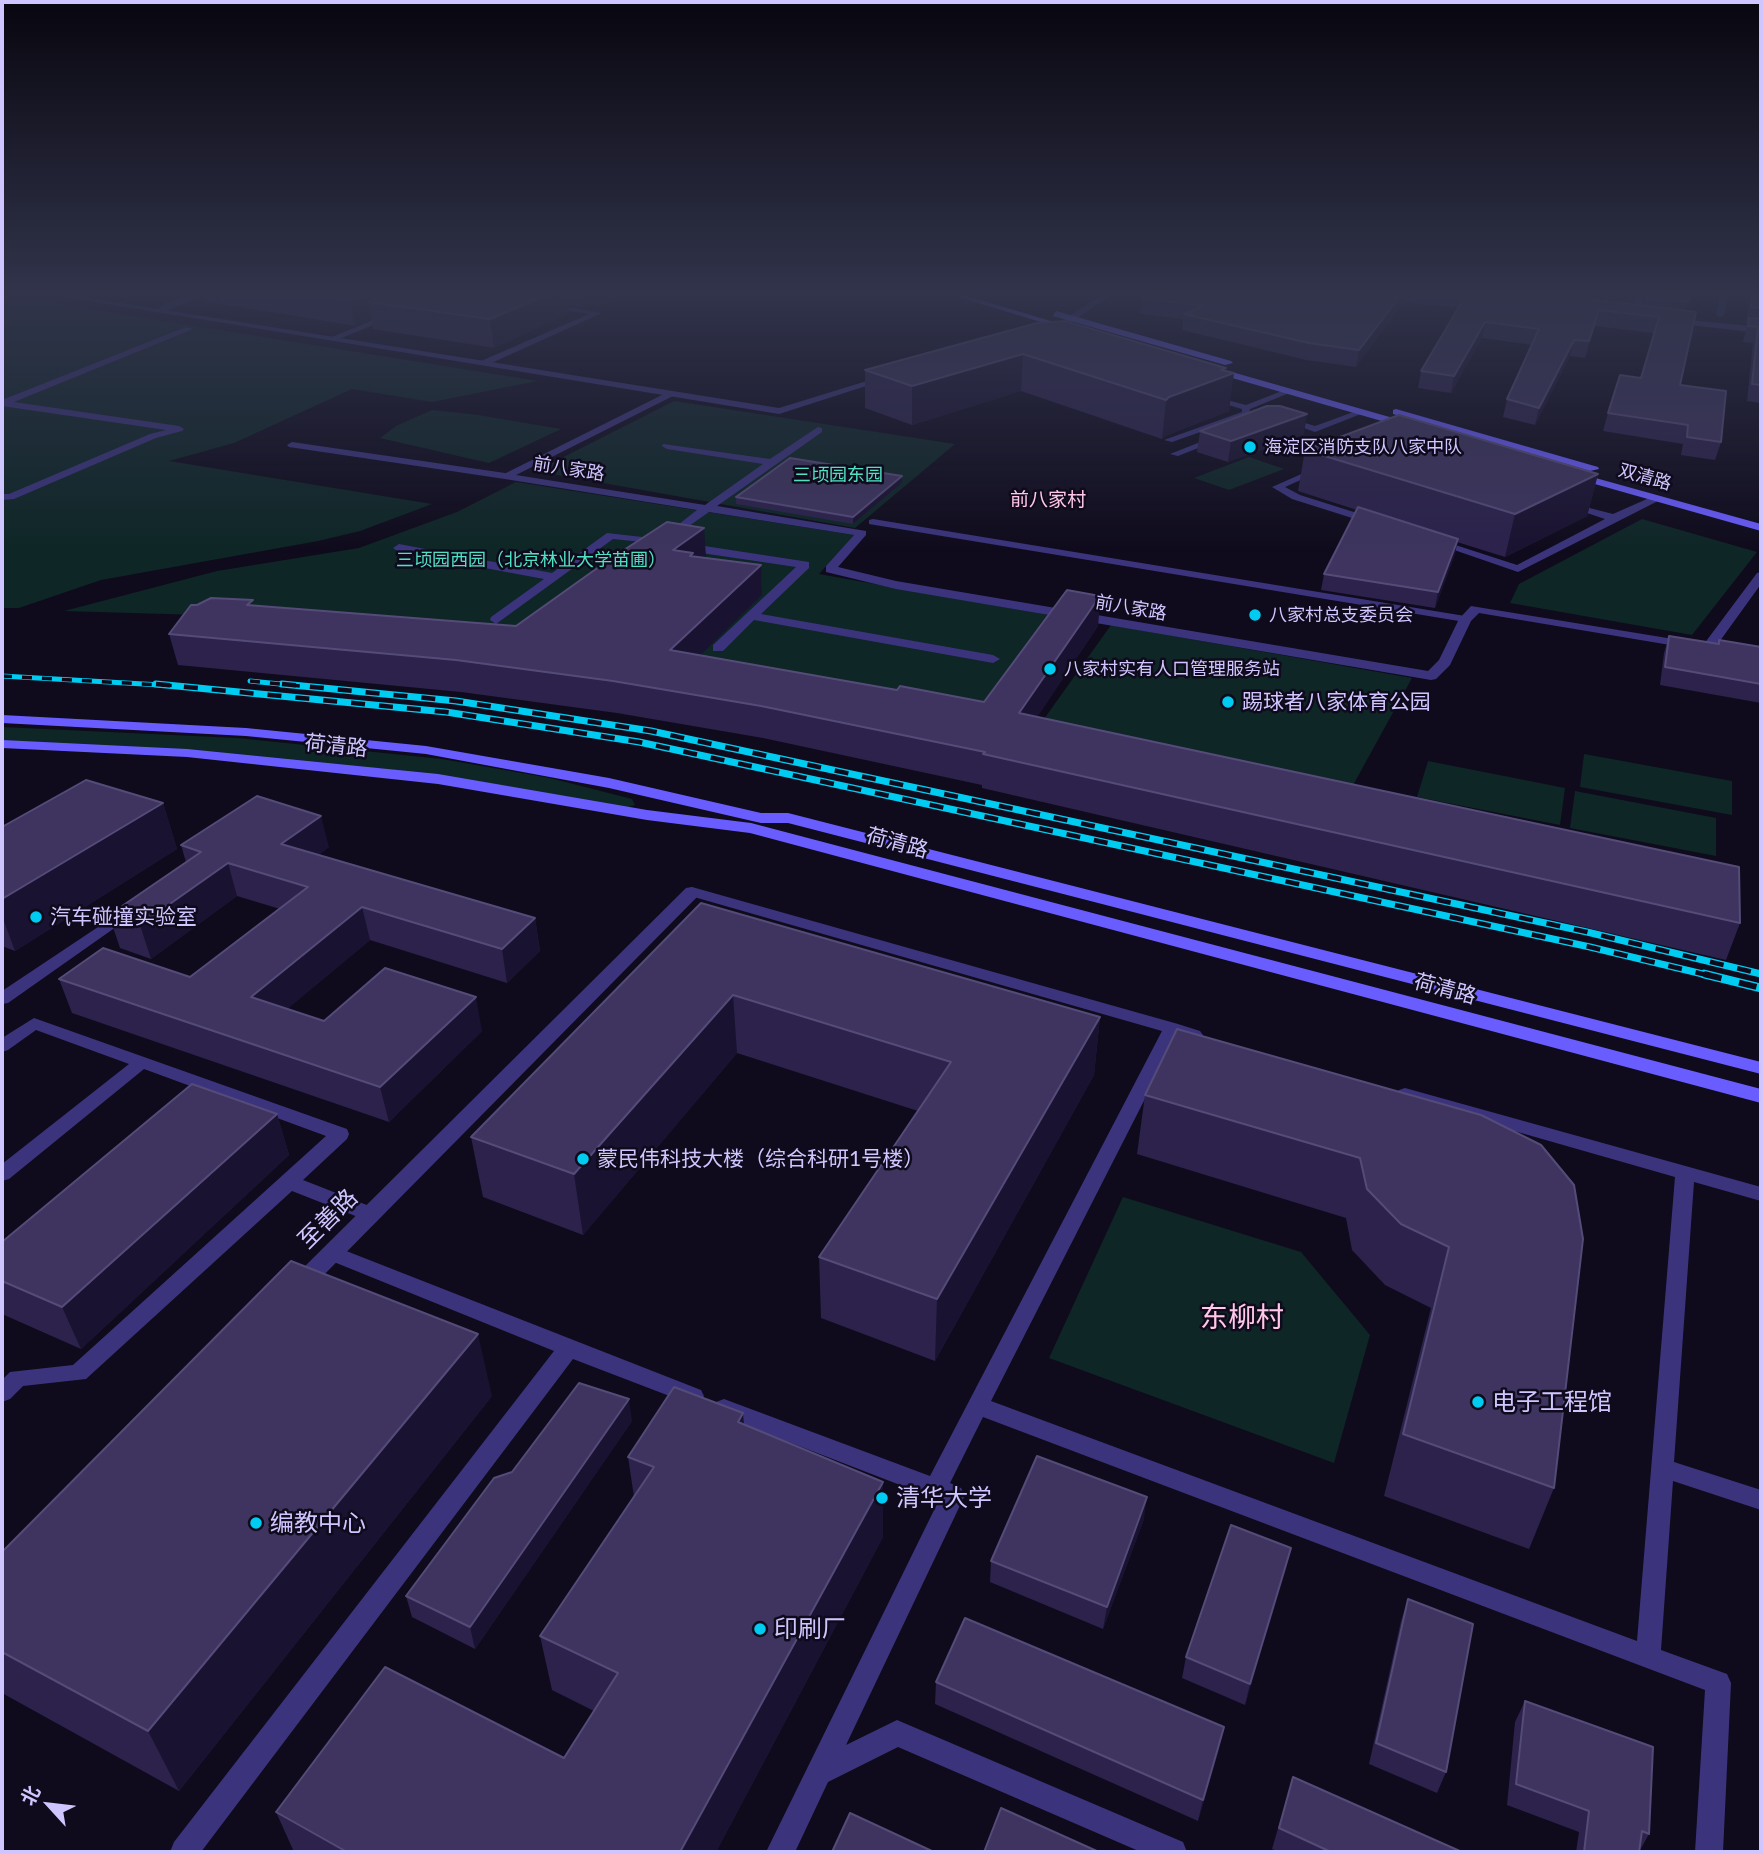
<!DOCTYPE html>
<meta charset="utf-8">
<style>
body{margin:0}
#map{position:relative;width:1763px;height:1854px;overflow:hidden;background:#0f0b1c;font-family:Lato,"Noto Sans SC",sans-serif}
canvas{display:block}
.frame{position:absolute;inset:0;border:4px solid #d0c6ff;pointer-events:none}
.north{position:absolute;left:14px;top:1770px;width:70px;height:70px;-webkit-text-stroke:5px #0f0b1c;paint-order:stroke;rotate:297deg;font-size:19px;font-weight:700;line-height:28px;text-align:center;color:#d0c6ff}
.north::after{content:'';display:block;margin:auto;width:24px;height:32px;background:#d0c6ff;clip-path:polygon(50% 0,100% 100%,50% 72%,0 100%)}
</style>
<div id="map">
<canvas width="1763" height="1854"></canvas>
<div class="frame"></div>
<div class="north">北</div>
</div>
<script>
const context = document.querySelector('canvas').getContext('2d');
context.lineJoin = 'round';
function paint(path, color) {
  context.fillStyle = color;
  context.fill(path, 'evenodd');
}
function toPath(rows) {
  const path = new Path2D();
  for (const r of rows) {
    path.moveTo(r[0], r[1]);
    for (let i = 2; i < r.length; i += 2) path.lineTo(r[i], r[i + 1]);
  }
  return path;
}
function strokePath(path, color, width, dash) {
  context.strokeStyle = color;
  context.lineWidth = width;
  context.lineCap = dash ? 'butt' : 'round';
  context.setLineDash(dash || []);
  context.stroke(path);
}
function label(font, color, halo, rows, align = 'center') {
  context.font = font + ' Lato,"Noto Sans SC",sans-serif';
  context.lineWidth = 5;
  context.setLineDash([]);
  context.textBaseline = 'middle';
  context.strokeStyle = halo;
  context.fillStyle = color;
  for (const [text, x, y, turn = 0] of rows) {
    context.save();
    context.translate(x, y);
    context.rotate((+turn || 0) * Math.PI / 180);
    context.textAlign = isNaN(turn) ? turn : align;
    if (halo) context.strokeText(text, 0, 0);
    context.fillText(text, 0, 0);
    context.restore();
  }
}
paint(toPath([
 [2,295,538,381,432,402,352,389,234,443,169,461,432,504,360,531,318,541,101,580,19,608,2,608],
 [674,401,955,444,855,528,536,471],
 [432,410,478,415,561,429,489,463,380,438,396,426],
 [1249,457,1284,469,1229,490,1194,478],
 [516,482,854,535,819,574,1054,616,984,715,301,618,64,611,217,571,359,548,457,512],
 [1642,519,1757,552,1692,635,1510,603,1519,584],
 [1111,625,1412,678,1352,787,1039,726],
 [2,727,237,738,442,759,550,778,632,799,635,805,625,808,387,769,2,743],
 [1584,754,1732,781,1732,815,1580,787],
 [1428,761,1565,788,1560,825,1417,797],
 [1575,791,1716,818,1716,856,1570,828],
 [1123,1197,1301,1252,1370,1335,1334,1463,1049,1358]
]), '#0e2626');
paint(toPath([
 [1637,295,1645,295,1638,316,1634,318,1630,316,1637,295],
 [1720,295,1728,295,1724,315,1720,317,1716,315,1720,295],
 [388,314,395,316,334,341,327,339,388,314],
 [186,327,193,329,14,402,179,426,184,429,182,431,156,438,14,499,2,500,2,494,9,494,150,434,166,430,2,406,2,400,186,327],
 [1287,389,1294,391,1250,409,1249,415,1172,442,1164,440,1242,412,1242,409,1208,399,1208,395,1246,405,1287,389],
 [1359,410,1366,412,1315,432,1281,420,1285,417,1315,426,1359,410],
 [1213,437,1221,439,1178,456,1170,454,1213,437],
 [292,442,505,473,510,476,505,479,289,447,287,445,292,442],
 [1315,468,1323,470,1285,487,1300,495,1379,520,1379,524,1371,524,1292,499,1272,487,1315,468],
 [1656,495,1661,498,1660,500,1518,572,1431,542,1440,540,1517,565,1605,519,1566,506,1566,502,1613,514,1656,495],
 [873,519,1465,616,1471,619,1465,622,869,524,869,520,873,519],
 [692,887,1178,1024,1200,1031,1203,1035,1194,1041,1177,1036,991,1401,1637,1641,1675,1177,1399,1098,1396,1094,1399,1090,1405,1088,1761,1187,1761,1201,1694,1182,1674,1462,1761,1490,1761,1510,1673,1481,1661,1650,1727,1674,1731,1683,1723,1852,1695,1852,1705,1690,983,1417,950,1483,961,1488,965,1495,846,1745,897,1720,1183,1842,1187,1852,1141,1852,898,1747,828,1782,795,1852,766,1852,939,1500,716,1414,713,1408,716,1402,724,1399,930,1476,1162,1031,687,895,684,892,687,889,692,887],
 [128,907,136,912,133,915,8,1003,2,1004,2,991,128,907],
 [34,1018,347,1129,349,1134,347,1139,303,1180,377,1209,380,1214,377,1219,370,1221,363,1219,292,1191,86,1379,23,1386,10,1399,2,1402,2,1380,10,1372,73,1365,326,1136,144,1069,9,1179,2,1181,2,1164,129,1064,36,1030,8,1050,2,1052,2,1038,34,1018],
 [331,1245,701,1390,704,1396,701,1402,693,1405,573,1359,201,1852,170,1852,174,1842,554,1351,324,1258,321,1253,324,1248,331,1245]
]), '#3b347d');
paint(toPath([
 [192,295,203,295,162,313,155,311,166,303,192,295],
 [544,303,602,313,487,365,481,365,481,361,589,314,547,307,544,303],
 [1668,318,1761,327,1761,333,1671,323,1668,318],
 [670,391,675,394,673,396,516,475,705,505,763,464,667,449,662,446,663,444,770,459,818,427,822,428,822,432,717,506,866,531,866,535,838,567,896,581,1428,671,1439,660,1459,619,1471,606,1704,644,1757,573,1761,572,1761,584,1712,652,1479,613,1471,621,1450,665,1436,679,1431,680,896,589,826,572,826,566,854,535,709,512,669,540,663,541,662,544,613,539,496,624,490,620,491,617,544,579,399,552,393,548,399,544,552,573,607,533,660,539,697,510,505,479,500,476,670,391],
 [685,543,809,562,809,568,761,614,993,655,1000,659,993,663,754,620,723,651,713,651,713,645,796,567,681,550,681,544,685,543],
 [692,887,700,892,698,896,307,1292,299,1295,291,1292,288,1286,291,1280,686,888,692,887]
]), '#3b347d');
paint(toPath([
 [53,295,71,295,779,408,883,376,891,378,779,414,53,295],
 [1102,295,1111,295,1063,328,1044,334,1040,331,1057,324,1102,295]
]), '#3b347d');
paint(toPath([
 [952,295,964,295,1074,328,1067,330,952,295],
 [1056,311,1231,361,1233,363,1225,365,1053,316,1056,311],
 [1211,366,1414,424,1415,426,1406,428,1208,371,1206,369,1211,366],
 [1396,409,1598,467,1599,469,1590,471,1393,414,1393,410,1396,409],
 [1574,472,1761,524,1761,531,1570,477,1569,475,1574,472],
 [2,715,246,728,426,746,609,778,761,813,788,813,1761,1062,1761,1074,788,823,761,823,609,788,426,754,246,736,2,723,2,715],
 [2,740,187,749,438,774,647,810,751,823,1761,1089,1761,1103,750,833,647,820,438,784,187,757,2,748,2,740]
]), '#6a5dff');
const railFar2 = toPath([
 [2,676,179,686],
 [250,681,300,686]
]);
const railFar1 = toPath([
 [156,684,446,712,639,742,1590,947,1711,976],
 [282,684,456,701,651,731,1587,932,1761,974]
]);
const rail = toPath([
 [1704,974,1761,988]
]);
strokePath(railFar2, '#00ccf1', 5);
strokePath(railFar1, '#00ccf1', 7);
strokePath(rail, '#00ccf1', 9);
strokePath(railFar2, '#0f0b1c', 3.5, [10]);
strokePath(railFar1, '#0f0b1c', 4.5, [14]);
strokePath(rail, '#0f0b1c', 6, [18]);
paint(toPath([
 [198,295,625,295,598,306,583,307,568,305,569,313,494,348,373,329,371,319,355,326,199,300],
 [1146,295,1635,295,1631,304,1644,305,1647,295,1690,295,1686,310,1680,385,1721,442,1715,460,1681,455,1683,444,1603,431,1608,413,1641,378,1654,333,1595,326,1585,358,1570,356,1535,425,1503,417,1507,399,1532,345,1482,338,1451,393,1418,388,1421,371,1458,308,1404,302,1356,367,1306,360,1182,330,1183,319,1140,314,1142,298],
 [1750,295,1761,295,1761,403,1747,401,1753,343,1743,342,1748,323,1746,323],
 [1037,323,1226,368,1229,411,1165,436,1162,439,1021,391,912,425,865,408,865,370],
 [1200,431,1304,434,1228,462,1197,452],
 [1305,450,1598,474,1587,516,1505,557,1457,542,1455,554,1435,608,1321,590,1324,574,1357,510,1298,491],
 [902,483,853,524,736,504,736,497],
 [706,557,705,558,761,565,762,595,700,655,897,690,984,702,1100,596,1098,626,1037,717,1740,923,1726,960,982,788,982,785,763,738,617,713,461,692,178,665,169,634,197,605,254,606,516,626],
 [1669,636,1717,644,1719,640,1761,647,1761,703,1660,685,1664,653],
 [163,803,177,849,15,951,2,946,2,827],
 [181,845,329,847,318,855,535,918,540,951,507,983,370,940,287,1009,324,1021,482,1031,389,1122,72,1013,59,979,190,977,280,909,237,896,151,959,120,948,109,915,186,862],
 [701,903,1100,1017,1094,1075,935,1361,821,1318,819,1257,918,1111,737,1053,583,1235,483,1197,471,1137],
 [1145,1095,1481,1115,1554,1488,1529,1549,1384,1496,1431,1308,1385,1285,1352,1250,1346,1218,1137,1154],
 [277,1114,289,1155,81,1349,2,1314,2,1242],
 [492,1396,179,1791,2,1693,2,1552],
 [632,1421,475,1649,412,1617,406,1596,512,1472],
 [744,1425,883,1537,716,1852,294,1852,276,1812,564,1758,594,1711,552,1690,540,1636,634,1497,628,1457],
 [1144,1519,1103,1629,990,1582,991,1561],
 [1291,1548,1245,1705,1182,1678,1186,1657],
 [1408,1599,1446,1772,1437,1793,1369,1764,1401,1621],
 [936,1682,1219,1749,1198,1821,935,1704],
 [1525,1701,1649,1834,1639,1852,1576,1852,1579,1832,1507,1805,1515,1722],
 [1293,1777,1462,1852,1279,1852,1272,1849]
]), '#2c224c');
paint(toPath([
 [359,295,434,295,368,302,371,319,355,326,350,298],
 [547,295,567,295,569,313,494,348,490,319],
 [582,295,625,295,598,306,583,307],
 [1401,295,1406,295,1404,302,1356,367,1359,350],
 [1599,310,1595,326,1585,358,1589,341],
 [1485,322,1482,338,1451,393,1454,376],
 [1574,340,1570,356,1535,425,1539,408],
 [1023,354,1021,391,912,425,912,386],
 [1226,368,1225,376,1234,373,1229,411,1165,436,1162,439,1166,400,1169,397,1221,370],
 [1307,414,1304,434,1228,462,1231,441],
 [1598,474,1587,516,1505,557,1515,514],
 [902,476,902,483,853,524,853,517],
 [704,528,706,557,694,566,673,550],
 [1458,539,1455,554,1435,608,1438,592],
 [761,565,762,595,673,682,670,650],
 [1100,596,1098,626,1018,746,1019,713],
 [163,803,177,849,15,951,2,916,2,899],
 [321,816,329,847,289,876,281,844],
 [228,863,237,896,151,959,140,925],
 [362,907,370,940,261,1031,251,997],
 [535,918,540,951,507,983,502,949],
 [733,995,737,1053,583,1235,574,1174],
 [476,997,482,1031,389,1122,380,1087],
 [1100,1017,1094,1075,935,1361,937,1299],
 [277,1114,289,1155,81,1349,62,1307],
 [478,1334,492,1396,179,1791,148,1731],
 [629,1399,632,1421,475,1649,470,1627],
 [743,1413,748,1468,738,1422],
 [883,1482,883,1537,716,1852,680,1852],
 [1147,1497,1144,1519,1103,1629,1107,1607],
 [1291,1548,1286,1570,1245,1705,1250,1684],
 [1224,1727,1219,1749,1198,1821,1203,1800]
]), '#191230');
const building = toPath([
 [328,295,359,295,350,298,328,295],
 [385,295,547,295,490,319,368,302,385,295],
 [1146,295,1401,295,1359,350,1309,343,1184,314,1204,306,1142,298,1146,295],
 [1466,295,1554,295,1696,312,1680,385,1726,391,1721,442,1687,437,1688,425,1608,413,1620,375,1641,378,1659,317,1599,310,1589,341,1574,340,1539,408,1507,399,1539,329,1485,322,1454,376,1421,371,1466,295],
 [1647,295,1690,295,1689,302,1646,298,1647,295],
 [1752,295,1761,295,1761,308,1751,307,1752,295],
 [1749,318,1761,319,1761,385,1752,384,1758,327,1748,326,1749,318],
 [1065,321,1226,368,1221,370,1234,373,1169,397,1166,400,1023,354,912,386,865,370,1037,323,1065,321],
 [1267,406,1280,406,1307,414,1231,441,1200,431,1267,406],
 [1399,415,1598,474,1515,514,1305,450,1399,415],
 [790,458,902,476,853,517,736,497,790,458],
 [1358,507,1458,539,1438,592,1324,574,1358,507],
 [667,522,704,528,673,550,693,553,690,556,761,565,670,650,897,690,900,686,984,702,1067,590,1100,596,1019,713,1739,867,1740,923,983,754,985,752,761,706,613,681,456,660,169,634,191,605,197,605,211,598,253,600,247,605,516,626,610,559,667,522],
 [1669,636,1719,644,1719,640,1761,647,1761,684,1665,667,1669,636],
 [86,780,163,803,2,899,2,827,86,780],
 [257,796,321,816,281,844,535,918,502,949,362,907,251,997,324,1021,385,968,476,997,380,1087,59,979,103,948,190,977,308,887,228,863,140,925,109,915,201,852,181,845,257,796],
 [701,903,1100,1017,937,1299,819,1257,951,1062,733,995,574,1174,471,1137,701,903],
 [1177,1029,1481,1115,1541,1145,1574,1185,1583,1239,1554,1488,1403,1434,1449,1247,1401,1224,1367,1189,1360,1158,1145,1095,1177,1029],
 [192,1084,277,1114,62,1307,2,1281,2,1242,192,1084],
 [291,1261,478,1334,148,1731,2,1652,2,1552,291,1261],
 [579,1383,629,1399,470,1627,406,1596,494,1478,512,1472,579,1383],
 [674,1387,743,1413,738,1422,883,1482,680,1852,347,1852,276,1812,385,1667,564,1758,618,1673,540,1636,654,1467,628,1457,674,1387],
 [1037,1456,1147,1497,1107,1607,991,1561,1037,1456],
 [1231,1525,1291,1548,1250,1684,1186,1657,1231,1525],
 [1408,1599,1473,1624,1446,1772,1376,1743,1408,1599],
 [965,1618,1224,1727,1203,1800,936,1682,965,1618],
 [1525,1701,1653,1747,1649,1834,1642,1831,1639,1852,1584,1852,1589,1811,1516,1784,1525,1701],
 [1293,1777,1462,1852,1331,1852,1279,1828,1293,1777],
 [1001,1808,1099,1852,984,1852,1001,1808],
 [850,1813,934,1852,832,1852,850,1813]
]);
paint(building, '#3e345f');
strokePath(building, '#554b78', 2);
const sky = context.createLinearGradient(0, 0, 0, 554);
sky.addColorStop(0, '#08060f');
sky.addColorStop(0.53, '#31344b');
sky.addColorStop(1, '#31344b00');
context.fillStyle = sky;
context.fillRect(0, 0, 1763, 554);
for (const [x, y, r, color] of [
 [1250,447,7,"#00ccf1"],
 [1255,615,7,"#00ccf1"],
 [1050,669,7,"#00ccf1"],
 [1228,702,7,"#00ccf1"],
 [36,917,7,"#00ccf1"],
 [583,1159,7,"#00ccf1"],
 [1478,1402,7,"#00ccf1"],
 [882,1498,7,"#00ccf1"],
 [256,1523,7,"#00ccf1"],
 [760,1629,7,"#00ccf1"]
]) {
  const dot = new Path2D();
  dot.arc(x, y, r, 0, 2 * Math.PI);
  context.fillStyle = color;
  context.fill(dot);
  strokePath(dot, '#0f0b1c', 2.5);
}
label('18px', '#d0c6ff', '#0f0b1c', [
 ["海淀区消防支队八家中队",1264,447],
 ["八家村总支委员会",1269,615],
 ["八家村实有人口管理服务站",1064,669]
], 'left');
label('18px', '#d0c6ff', '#0f0b1c', [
 ["前八家路",569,469,9],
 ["双清路",1645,477,16],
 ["前八家路",1131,608,10]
]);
label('18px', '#50e1c5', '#0f0b1c', [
 ["三顷园东园",838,475],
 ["三顷园西园（北京林业大学苗圃）",531,560]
]);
label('19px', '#ffc8e8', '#0f0b1c', [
 ["前八家村",1048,500]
]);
label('21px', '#d0c6ff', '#0f0b1c', [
 ["踢球者八家体育公园",1242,702],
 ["汽车碰撞实验室",50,917],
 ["蒙民伟科技大楼（综合科研1号楼）",597,1159]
], 'left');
label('21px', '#d0c6ff', '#0f0b1c', [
 ["荷清路",336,746,6],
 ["荷清路",897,843,15],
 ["荷清路",1445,989,15]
]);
label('24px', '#d0c6ff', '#0f0b1c', [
 ["至善路",328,1219,-45]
]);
label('24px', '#d0c6ff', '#0f0b1c', [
 ["电子工程馆",1492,1402],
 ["清华大学",896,1498],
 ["编教中心",270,1523],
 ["印刷厂",774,1629]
], 'left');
label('28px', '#ffc8e8', '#0f0b1c', [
 ["东柳村",1242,1318]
]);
</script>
